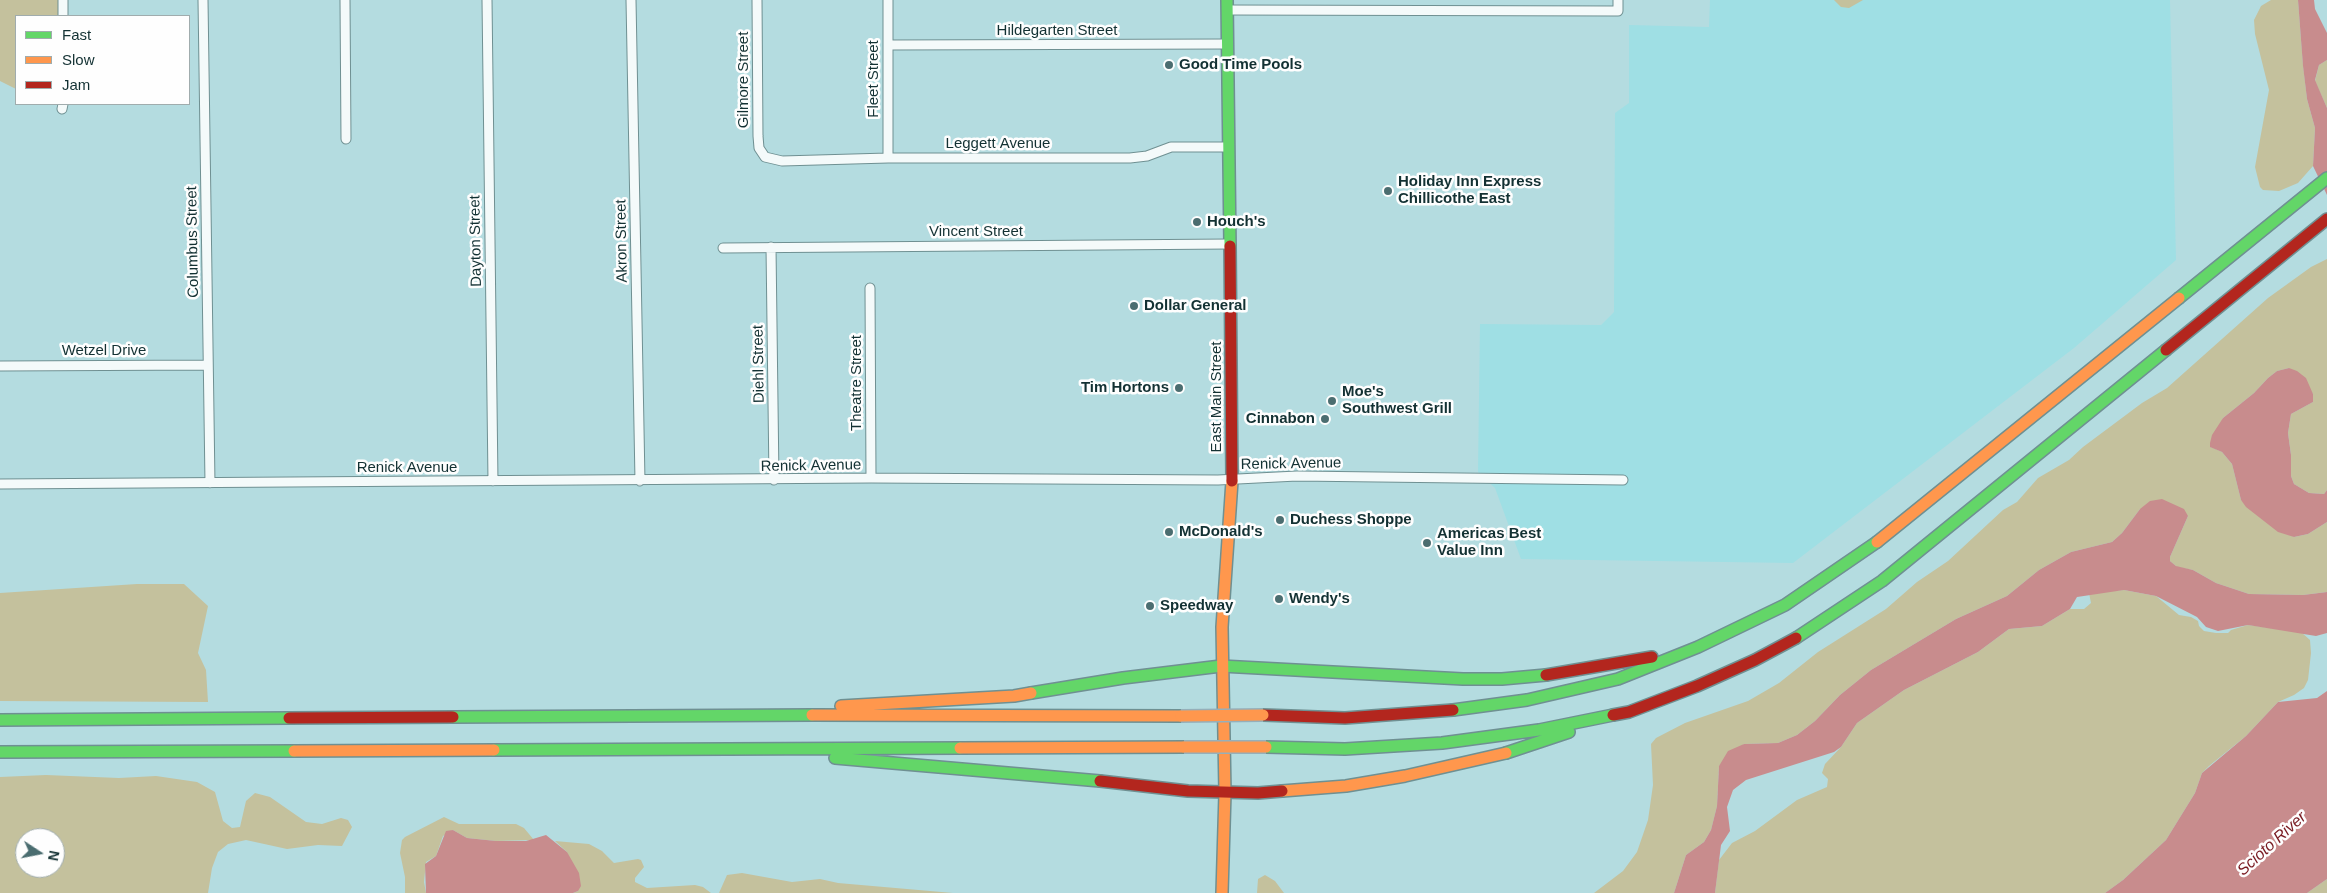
<!DOCTYPE html>
<style>
body{margin:0}
#map{position:relative;width:2327px;height:893px;overflow:hidden;background:#b4dce0;font-family:Arial,sans-serif}
canvas{display:block}
.legend{position:absolute;left:15px;top:15px;width:175px;height:90px;box-sizing:border-box;background:#fefefe;border:1px solid #a0acad;margin:0;padding:6px 9px;list-style:none;font-size:15px;color:#133133}
.legend li{display:flex;align-items:center;gap:10px;height:25px}
.legend b{width:25px;border:1px solid #a0acad}
.north{position:absolute;left:15px;top:828px;width:50px;height:50px;box-sizing:border-box;background:#fefefe;border:1px solid #a0acad;border-radius:50%;rotate:101deg;font-size:14px;font-weight:700;line-height:20px;text-align:center;color:#133133}
.north::after{content:'';display:block;margin:auto;width:18px;height:22px;background:#4b6d70;clip-path:polygon(50% 0,100% 100%,50% 72%,0 100%)}
</style>
<div id="map">
<canvas width="2327" height="893"></canvas>
<ul class="legend">
<li><b style="height:6px;background:#63d668"></b>Fast</li>
<li><b style="height:6px;background:#ff974d"></b>Slow</li>
<li><b style="height:6px;background:#b3261e"></b>Jam</li>
</ul>
<div class="north">N</div>
</div>
<script>
const context = document.querySelector('canvas').getContext('2d');
context.lineJoin = 'round';
function paint(path, color) {
  context.fillStyle = color;
  context.fill(path, 'evenodd');
}
function toPath(rows) {
  const path = new Path2D();
  for (const r of rows) {
    path.moveTo(r[0], r[1]);
    for (let i = 2; i < r.length; i += 2) path.lineTo(r[i], r[i + 1]);
  }
  return path;
}
function strokePath(path, color, width, dash) {
  context.strokeStyle = color;
  context.lineWidth = width;
  context.lineCap = dash ? 'butt' : 'round';
  context.setLineDash(dash || []);
  context.stroke(path);
}
function label(font, color, halo, rows, align = 'center') {
  context.font = font + ' Arial,sans-serif';
  context.lineWidth = 5;
  context.setLineDash([]);
  context.textBaseline = 'middle';
  context.strokeStyle = halo;
  context.fillStyle = color;
  for (const [text, x, y, turn = 0] of rows) {
    context.save();
    context.translate(x, y);
    context.rotate((+turn || 0) * Math.PI / 180);
    context.textAlign = isNaN(turn) ? turn : align;
    if (halo) context.strokeText(text, 0, 0);
    context.fillText(text, 0, 0);
    context.restore();
  }
}
paint(toPath([
 [1710,0,2170,0,2176,260,2074,348,1793,563,1521,559,1495,488,1478,472,1480,324,1601,325,1614,312,1615,113,1629,103,1629,25,1709,27]
]), '#9fdfe4');
paint(toPath([
 [0,0,58,0,58,16,16,16,16,89,0,81],
 [1834,0,1863,0,1849,8,1841,7],
 [2271,0,2298,0,2303,65,2307,99,2315,128,2313,166,2298,183,2279,191,2263,190,2260,187,2255,167,2269,90,2255,34,2254,20,2261,6],
 [2327,60,2327,108,2315,81,2319,65],
 [2327,259,2327,490,2324,494,2309,493,2294,484,2291,476,2291,455,2288,433,2291,414,2313,402,2313,394,2289,368,2277,371,2268,378,2254,393,2223,418,2211,447,2222,452,2232,464,2241,500,2294,537,2308,534,2327,522,2327,592,2303,595,2249,594,2216,583,2193,570,2177,567,2170,561,2170,557,2188,516,2140,509,2122,533,2112,542,2071,552,2039,570,2007,596,1956,619,1871,670,1840,695,1815,721,1797,735,1778,743,1744,744,1719,766,1717,806,1711,830,1704,842,1686,855,1674,893,1594,893,1623,871,1637,852,1648,820,1653,785,1651,744,1656,738,1685,723,1748,701,1779,683,1818,652,1886,609,1917,582,1948,561,2003,510,2017,502,2038,478,2069,460,2083,447,2142,403,2167,388,2268,298,2311,267],
 [137,584,184,584,208,606,198,653,206,670,208,702,0,701,0,593],
 [2124,590,2156,596,2179,615,2191,617,2198,621,2199,626,2204,631,2216,633,2228,633,2231,630,2248,625,2301,632,2310,640,2311,653,2308,680,2304,688,2294,695,2278,702,2246,736,2209,766,2202,773,2195,793,2166,840,2123,880,2105,893,1715,893,1719,860,1732,843,1755,831,1797,800,1827,787,1828,779,1822,773,1825,764,1841,747,1857,723,1904,690,1978,652,2009,629,2042,626,2070,609,2084,609,2091,603,2089,593],
 [46,775,119,778,156,776,197,782,215,792,223,821,232,828,240,827,246,801,255,793,270,797,306,822,322,824,341,818,348,820,352,827,342,846,318,845,287,849,246,840,228,844,218,852,212,868,208,893,0,893,0,777],
 [25,838,55,838,55,868,25,868],
 [444,817,459,824,516,824,524,828,534,840,496,841,467,838,453,830,443,836,436,856,426,862,424,882,426,893,405,893,405,877,400,853,402,840,405,837],
 [555,841,589,844,602,851,614,863,638,859,641,860,644,867,635,878,635,882,647,888,695,885,703,887,711,893,573,893,578,891,567,852],
 [742,873,792,882,820,879,838,883,953,893,719,893,727,875],
 [1265,875,1275,881,1284,893,1257,893,1258,879],
 [2327,879,2327,893,2307,893]
]), '#c4c19d');
paint(toPath([
 [2298,0,2314,0,2315,9,2327,33,2327,60,2319,65,2315,80,2327,108,2327,195,2313,166,2315,128,2307,99,2303,66],
 [2289,368,2297,371,2306,378,2313,394,2313,402,2291,414,2288,433,2291,455,2291,476,2294,484,2309,493,2324,494,2327,490,2327,522,2308,534,2294,537,2278,532,2246,507,2241,500,2232,464,2222,452,2210,447,2210,443,2212,435,2223,418,2254,393,2268,378,2277,371],
 [2162,499,2184,509,2188,516,2170,557,2170,561,2176,566,2193,570,2216,583,2249,594,2303,595,2327,592,2327,633,2316,636,2248,625,2218,631,2206,627,2197,617,2156,596,2124,590,2077,597,2070,609,2042,626,2009,629,1978,652,1904,690,1857,723,1841,747,1834,752,1746,780,1733,790,1727,807,1730,831,1721,845,1715,893,1674,893,1686,855,1704,842,1711,830,1717,806,1719,766,1728,751,1744,744,1778,743,1797,735,1815,721,1840,695,1871,670,1956,619,2007,596,2039,570,2071,552,2112,542,2122,533,2140,509,2150,501],
 [2327,691,2327,879,2307,893,2105,893,2123,880,2166,840,2195,793,2202,773,2246,736,2278,702,2317,698],
 [453,830,467,838,496,841,526,841,546,835,567,852,579,873,581,886,578,891,573,893,426,893,425,864,436,856,446,831]
]), '#c88c8d');
const street = toPath([
 [203,0,210,483],
 [345,0,346,139],
 [487,0,493,481],
 [631,0,640,481],
 [757,0,758,136,759,148,765,157,782,161,888,158,1130,158,1147,156,1171,147,1229,147],
 [888,0,888,158],
 [1227,10,1618,11,1618,0],
 [63,16,63,0],
 [888,45,1227,44],
 [62,109,63,104],
 [771,247,774,480],
 [723,248,1230,244],
 [870,288,871,478],
 [0,366,208,365],
 [0,484,871,478,1218,480,1297,476,1623,480]
]);
const fast = toPath([
 [1227,0,1230,246],
 [2179,298,2327,178],
 [1796,638,1882,581,2166,350],
 [1031,693,1123,678,1221,666,1463,679,1502,679,1546,675],
 [1453,710,1527,700,1618,679,1698,647,1785,605,1877,542],
 [453,717,812,715],
 [0,720,289,718],
 [1266,747,1345,749,1442,743,1539,730,1613,715],
 [494,750,960,748],
 [0,752,294,751],
 [1506,753,1569,732],
 [835,758,1100,781]
]);
const slow = toPath([
 [1877,542,2179,298],
 [841,706,1014,696,1031,693],
 [812,715,1181,716],
 [960,748,1184,747],
 [294,751,494,750],
 [1282,791,1346,786,1405,776,1506,753],
 [1225,793,1222,627,1232,481],
 [1222,893,1225,793]
]);
const jam = toPath([
 [1230,246,1232,481],
 [2166,350,2327,219],
 [1546,675,1652,657],
 [1263,715,1345,718,1453,710],
 [1613,715,1629,712,1697,686,1755,660,1796,638],
 [289,718,453,717],
 [1100,781,1188,791,1258,793,1282,791]
]);
strokePath(street, '#6f9092', 11);
strokePath(fast, '#6f9092', 14);
strokePath(slow, '#6f9092', 14);
strokePath(jam, '#6f9092', 14);
strokePath(street, '#f4fafa', 9);
strokePath(fast, '#63d668', 11);
strokePath(slow, '#ff974d', 11);
strokePath(jam, '#b3261e', 11);
const slowBridge = toPath([
 [1181,716,1263,715],
 [1184,747,1266,747]
]);
strokePath(slowBridge, '#96afb9', 14, []);
strokePath(slowBridge, '#ff974d', 11);
for (const [x, y, r, color] of [
 [1169,65,5,"#4b6d70"],
 [1388,191,5,"#4b6d70"],
 [1197,222,5,"#4b6d70"],
 [1134,306,5,"#4b6d70"],
 [1179,388,5,"#4b6d70"],
 [1332,401,5,"#4b6d70"],
 [1325,419,5,"#4b6d70"],
 [1280,520,5,"#4b6d70"],
 [1169,532,5,"#4b6d70"],
 [1427,543,5,"#4b6d70"],
 [1279,599,5,"#4b6d70"],
 [1150,606,5,"#4b6d70"]
]) {
  const dot = new Path2D();
  dot.arc(x, y, r, 0, 2 * Math.PI);
  context.fillStyle = color;
  context.fill(dot);
  strokePath(dot, '#fefefe', 2);
}
label('15px', '#133133', '#fefefe', [
 ["Hildegarten Street",1057,31],
 ["Fleet Street",874,79,-90],
 ["Gilmore Street",744,80,-90],
 ["Leggett Avenue",998,144],
 ["Vincent Street",976,232],
 ["Dayton Street",476,241,-91],
 ["Akron Street",622,241,-91],
 ["Columbus Street",193,242,-91],
 ["Wetzel Drive",104,351],
 ["Diehl Street",759,364,-91],
 ["Theatre Street",857,383,-90],
 ["East Main Street",1217,397,-90],
 ["Renick Avenue",1291,464,-1],
 ["Renick Avenue",811,466,-1],
 ["Renick Avenue",407,468]
]);
label('bold 15px', '#133133', '#fefefe', [
 ["Good Time Pools",1179,65],
 ["Holiday Inn Express",1398,182],
 ["Chillicothe East",1398,199],
 ["Houch's",1207,222],
 ["Dollar General",1144,306],
 ["Tim Hortons",1169,388,"right"],
 ["Moe's",1342,392],
 ["Southwest Grill",1342,409],
 ["Cinnabon",1315,419,"right"],
 ["Duchess Shoppe",1290,520],
 ["McDonald's",1179,532],
 ["Americas Best",1437,534],
 ["Value Inn",1437,551],
 ["Wendy's",1289,599],
 ["Speedway",1160,606]
], 'left');
label('italic 16px', '#791b22', '#fefefe', [
 ["Scioto River",2272,844,-42]
]);
</script>
